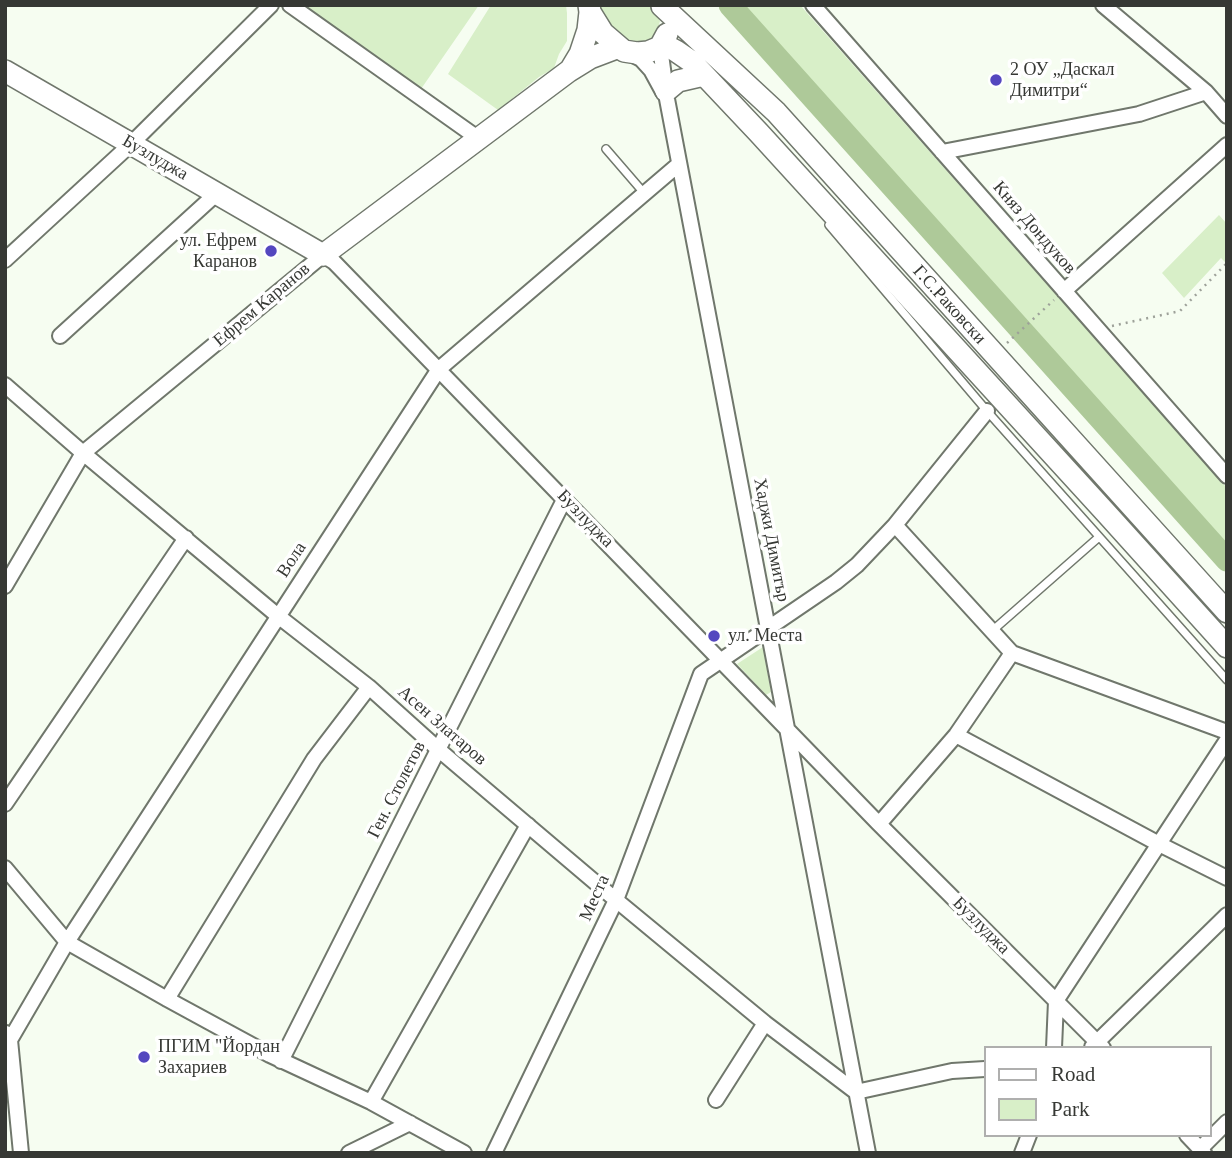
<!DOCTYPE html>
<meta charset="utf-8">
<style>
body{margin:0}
#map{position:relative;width:1232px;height:1158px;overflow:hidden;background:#f6fdf1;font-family:"Times New Roman",serif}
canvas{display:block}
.frame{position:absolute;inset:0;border:7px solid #363834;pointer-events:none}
.legend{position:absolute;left:984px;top:1046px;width:228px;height:91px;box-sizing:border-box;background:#fff;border:2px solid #afafae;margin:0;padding:9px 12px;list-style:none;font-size:21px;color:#363834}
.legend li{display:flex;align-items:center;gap:14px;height:35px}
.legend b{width:35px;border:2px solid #afafae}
</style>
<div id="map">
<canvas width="1232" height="1158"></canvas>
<div class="frame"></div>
<ul class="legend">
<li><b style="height:9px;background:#fff"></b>Road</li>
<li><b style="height:19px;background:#d8efc8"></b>Park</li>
</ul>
</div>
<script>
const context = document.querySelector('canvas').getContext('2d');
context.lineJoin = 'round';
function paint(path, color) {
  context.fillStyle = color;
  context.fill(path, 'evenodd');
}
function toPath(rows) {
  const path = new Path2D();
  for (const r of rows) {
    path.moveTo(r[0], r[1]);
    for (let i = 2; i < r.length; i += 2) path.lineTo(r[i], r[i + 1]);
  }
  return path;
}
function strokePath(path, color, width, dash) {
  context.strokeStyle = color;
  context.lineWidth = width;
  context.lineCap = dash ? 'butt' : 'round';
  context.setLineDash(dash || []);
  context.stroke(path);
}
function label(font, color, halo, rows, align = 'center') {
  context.font = font + ' "Times New Roman",serif';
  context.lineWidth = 7;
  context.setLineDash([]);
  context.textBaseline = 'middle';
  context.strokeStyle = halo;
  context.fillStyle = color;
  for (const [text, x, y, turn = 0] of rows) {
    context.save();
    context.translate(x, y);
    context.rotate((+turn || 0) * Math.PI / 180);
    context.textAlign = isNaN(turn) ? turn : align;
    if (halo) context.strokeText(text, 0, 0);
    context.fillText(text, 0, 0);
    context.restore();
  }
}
paint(toPath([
 [300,5,479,5,421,89],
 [491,5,566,5,567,13,567,41,559,54,554,68,539,77,498,110,448,74],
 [599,5,649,5,655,11,660,21,655,39,649,42,632,44,610,28,599,10],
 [730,5,800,5,1227,488,1227,560],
 [1219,215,1227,224,1227,264,1221,258,1184,298,1162,273],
 [763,647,771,692,766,695,737,664]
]), '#d8efc8');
strokePath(toPath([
 [730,5,1227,560]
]), '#aec999', 23);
const lane = toPath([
 [606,149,644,193],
 [829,225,987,411,1227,680],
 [992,631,1099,537]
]);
const street = toPath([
 [290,5,479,139],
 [813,5,1227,476],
 [1103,5,1206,92,1227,116],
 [660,47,667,99,868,1153],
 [630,53,641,59,651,70,663,92],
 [942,152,1139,114,1206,92],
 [5,260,131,144,271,5],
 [1064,291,1227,145],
 [60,336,216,194],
 [5,385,83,453,278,616,369,687,439,750,616,900,765,1023,856,1092,952,1071,985,1069],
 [895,525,1012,653,1227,732],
 [5,586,83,453,323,255,334,262,878,823,1103,1048],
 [956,735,1159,844,1227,878],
 [5,804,186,538],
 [879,824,956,735,1012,653],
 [5,868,67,942,167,999,270,1055,371,1102,464,1153],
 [167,999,314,759,369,687],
 [6,1033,10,1040,21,1153],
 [10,1040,67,942,439,369,679,164],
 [1092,1047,1227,915],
 [1054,1048,1056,1001,1227,740],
 [281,1061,565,498],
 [716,1100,765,1023],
 [371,1102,528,825],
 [1187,1135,1204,1153],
 [1200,1149,1227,1122],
 [349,1153,410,1123],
 [494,1153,616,900,701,674,836,582,857,565,895,525,987,411],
 [1022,1153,1029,1135]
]);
const secondary = toPath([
 [589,5,590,12,603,33,624,51,637,53,648,52,660,47,667,34],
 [662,6,776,112,1227,612],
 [663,44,676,51,692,62,759,133,1107,514,1227,647],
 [571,69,580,54,588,30,590,12],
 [5,71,323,255,569,71,590,58,619,47],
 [666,91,678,81,704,75]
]);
strokePath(lane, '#70776c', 10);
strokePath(street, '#70776c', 18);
strokePath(secondary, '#70776c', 24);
strokePath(toPath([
 [1112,326,1180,311,1227,263],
 [1007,343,1054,300]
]), '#9da199', 2.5, [2, 5]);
strokePath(lane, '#fff', 7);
strokePath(street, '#fff', 14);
strokePath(secondary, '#fff', 21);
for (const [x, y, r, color] of [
 [996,80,7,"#5447bf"],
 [271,251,7,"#5447bf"],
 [714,636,7,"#5447bf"],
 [144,1057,7,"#5447bf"]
]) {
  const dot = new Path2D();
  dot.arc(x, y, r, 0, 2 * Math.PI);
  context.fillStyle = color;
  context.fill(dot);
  strokePath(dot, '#fff', 2.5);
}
label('18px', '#363834', '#fff', [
 ["2 ОУ „Даскал",1010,70],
 ["Димитри“",1010,91],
 ["ул. Ефрем",257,241,"right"],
 ["Каранов",257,262,"right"],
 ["ул. Места",728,636],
 ["ПГИМ \"Йордан",158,1047],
 ["Захариев",158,1068]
], 'left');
label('18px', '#363834', '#fff', [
 ["Бузлуджа",155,158,30],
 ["Княз Дондуков",1034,228,49],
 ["Ефрем Каранов",262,305,-40],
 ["Г.С.Раковски",949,305,48],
 ["Бузлуджа",585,519,46],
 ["Хаджи Димитър",771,540,79],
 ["Вола",292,560,-57],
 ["Асен Златаров",442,726,41],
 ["Ген. Столетов",397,790,-63],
 ["Места",595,898,-66],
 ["Бузлуджа",981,926,45]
]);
</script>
